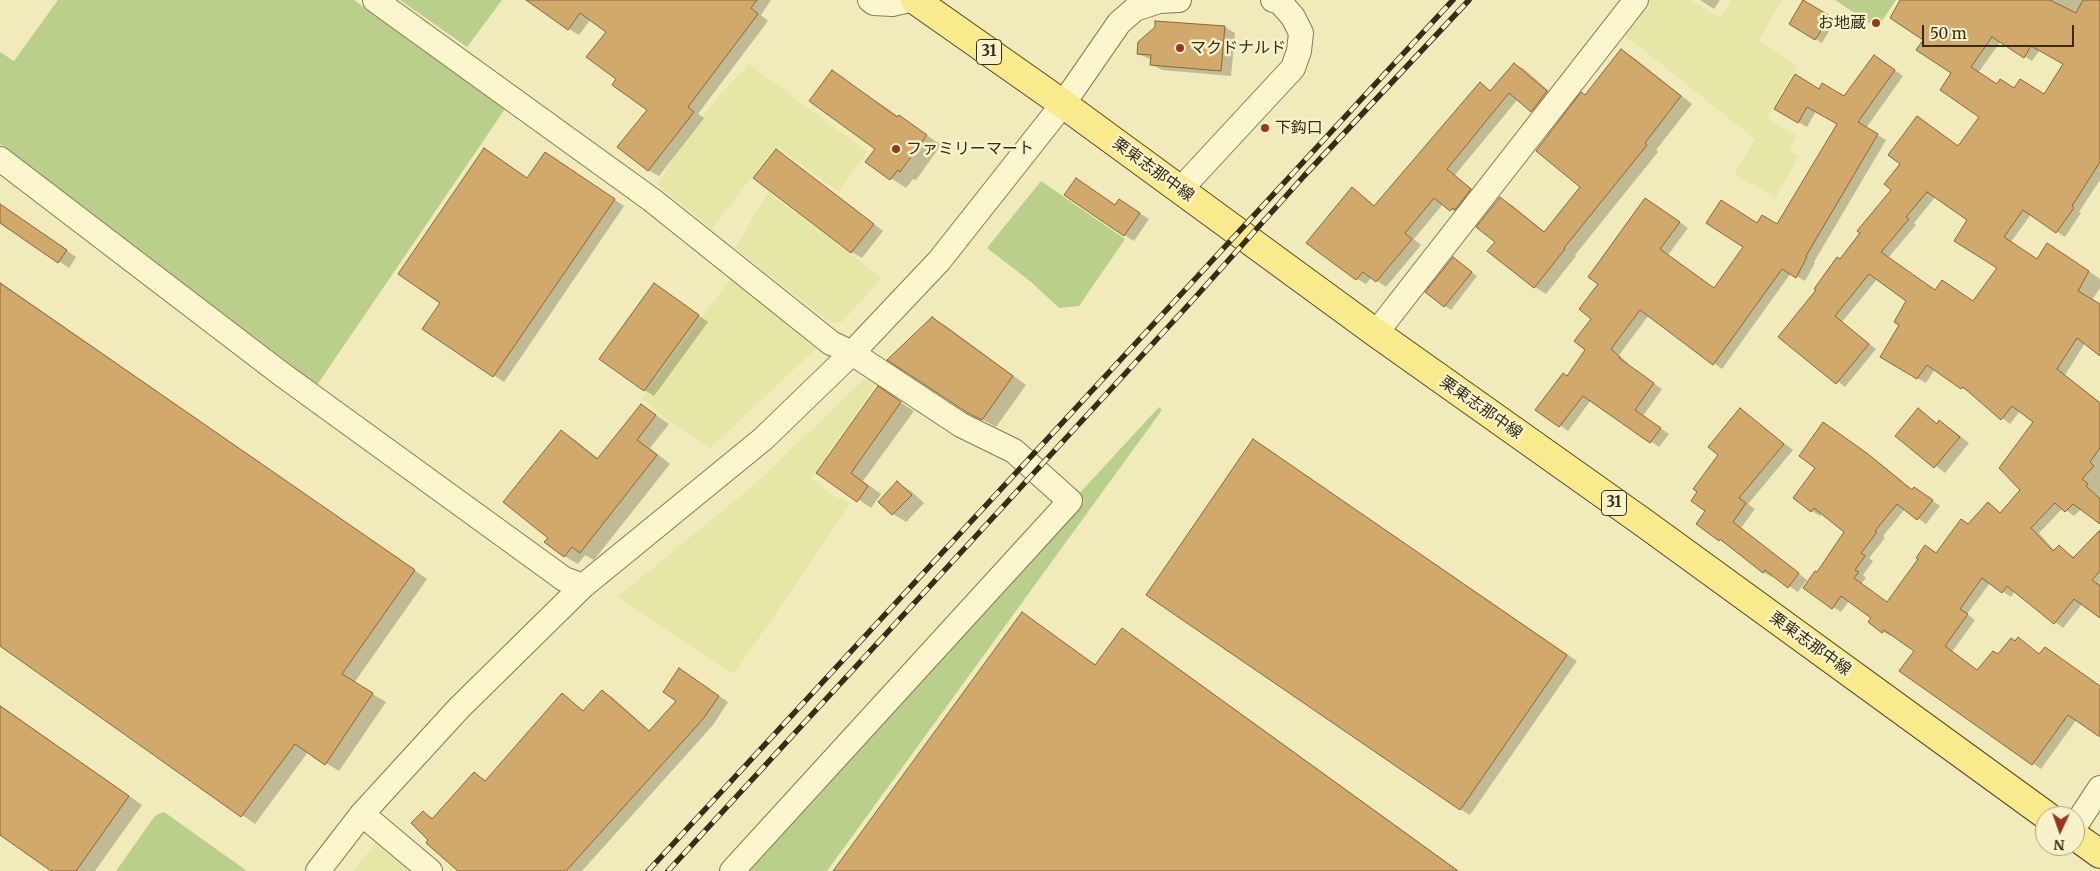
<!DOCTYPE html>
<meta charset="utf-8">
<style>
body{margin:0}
#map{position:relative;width:2100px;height:871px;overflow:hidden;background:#f1eaba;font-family:Merriweather,serif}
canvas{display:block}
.north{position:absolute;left:2035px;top:806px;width:50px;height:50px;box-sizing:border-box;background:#f8f2ca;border:1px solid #aaa383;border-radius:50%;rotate:183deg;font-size:14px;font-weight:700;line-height:20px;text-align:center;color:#362c19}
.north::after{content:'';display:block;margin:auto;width:18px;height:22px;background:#9b341f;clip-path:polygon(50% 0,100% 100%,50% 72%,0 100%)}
.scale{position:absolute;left:1922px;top:25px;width:152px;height:22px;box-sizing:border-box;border:2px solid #362c19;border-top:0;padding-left:6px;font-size:15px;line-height:18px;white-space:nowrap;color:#362c19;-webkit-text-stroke:4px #f8f2ca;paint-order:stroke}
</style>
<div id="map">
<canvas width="2100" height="871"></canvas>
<div class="north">N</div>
<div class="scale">50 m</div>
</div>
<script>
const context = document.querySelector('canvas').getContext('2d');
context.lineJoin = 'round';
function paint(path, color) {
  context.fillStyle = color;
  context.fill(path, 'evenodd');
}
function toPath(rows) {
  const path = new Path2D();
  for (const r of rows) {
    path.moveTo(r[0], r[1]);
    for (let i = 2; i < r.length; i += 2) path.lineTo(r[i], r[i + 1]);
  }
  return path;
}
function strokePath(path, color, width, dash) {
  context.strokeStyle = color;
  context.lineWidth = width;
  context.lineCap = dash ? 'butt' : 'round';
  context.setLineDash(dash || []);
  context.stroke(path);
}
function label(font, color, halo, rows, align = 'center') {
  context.font = font + ' Merriweather,"Noto Sans JP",serif';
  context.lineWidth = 5;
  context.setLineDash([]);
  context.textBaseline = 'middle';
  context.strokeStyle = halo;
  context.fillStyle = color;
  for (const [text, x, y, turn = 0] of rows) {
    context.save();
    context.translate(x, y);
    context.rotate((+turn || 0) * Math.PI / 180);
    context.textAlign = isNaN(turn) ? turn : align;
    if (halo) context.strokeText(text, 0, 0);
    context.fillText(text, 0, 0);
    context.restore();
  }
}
paint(toPath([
 [1649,0,1691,0,1720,18,1731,0,1782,0,1758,41,1797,66,1767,118,1797,136,1789,150,1799,156,1776,197,1734,174,1755,139,1623,34],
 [749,64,867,152,839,192,776,146,712,229,658,185,681,145,716,99],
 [768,192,882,278,842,322,831,323,735,248],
 [731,278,817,348,710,448,662,416,642,398],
 [869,375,878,381,811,478,834,496,851,503,734,674,618,597,756,483],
 [377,841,414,871,353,871]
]), '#e6e7a7');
paint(toPath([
 [58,0,354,0,505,109,317,385,0,144,0,52,14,61],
 [400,0,502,0,467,47],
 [1835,0,1896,0,1877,28],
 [1041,181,1125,239,1079,306,1059,308,1030,281,987,248],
 [1159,407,1162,410,827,871,744,871,1084,502,1077,496],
 [163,812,167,814,247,871,116,871,155,816]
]), '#bbcf8d');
paint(toPath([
 [535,0,771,0,761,15,768,21,698,114,704,118,659,176,648,170,649,110,618,79,608,31,591,19,579,35,569,29],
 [1700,0,1720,0,1714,9],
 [1902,0,2100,0,2100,180,2079,212,2081,213,2065,237,2031,214,2011,242,2037,260,2056,249,2100,279,2100,288,2092,300,2100,306,2100,355,2085,343,2065,375,2100,402,2100,522,2081,509,2074,516,2063,508,2039,533,2055,551,2059,546,2075,558,2100,531,2100,617,2082,604,2063,628,2015,591,2011,597,1990,583,1967,614,1975,620,1952,652,1978,671,2018,639,2041,655,2100,687,2100,736,2077,719,2041,769,1901,671,1916,651,1892,634,1891,636,1883,632,1873,618,1849,601,1841,612,1805,588,1818,574,1846,531,1822,513,1820,516,1812,511,1817,468,1832,428,1876,460,1913,490,1922,493,1940,506,1926,524,1905,509,1883,536,1885,538,1869,558,1873,561,1863,575,1866,578,1861,584,1888,603,1988,504,2001,513,2022,490,2035,422,2020,411,2010,424,1970,392,1962,388,1935,369,1926,383,1881,357,1901,324,1908,300,1878,278,1842,322,1876,349,1845,387,1780,337,1893,190,1918,117,1959,146,1980,117,1953,73,1925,40],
 [2001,41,2032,61,2040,50,2065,64,2044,96,1998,86,1978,73],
 [1936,196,1969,219,1999,268,1973,302,1936,291,1888,258,1916,225,1914,223],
 [1804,2,1835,21,1822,43,1791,24],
 [1225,27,1235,33,1231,76,1162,70,1151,64,1152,60,1138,54],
 [1621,51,1633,57,1692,104,1656,150,1658,152,1575,255,1576,256,1546,294,1535,287,1497,241,1500,199,1512,205,1545,232,1582,187],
 [1875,56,1903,76,1866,128,1886,140,1814,262,1815,263,1805,281,1791,273,1722,369,1649,315,1619,355,1628,363,1627,364,1662,389,1643,416,1669,434,1659,447,1591,400,1568,431,1537,409,1568,378,1586,350,1593,318,1654,204,1688,228,1668,255,1715,289,1745,247,1757,224,1778,226,1839,124,1816,111,1807,127,1776,109,1820,90,1845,98],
 [1514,64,1524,69,1556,97,1541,116,1518,99,1455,175,1479,195,1460,215,1443,204,1414,239,1421,245,1386,287,1372,277,1366,284,1357,279,1352,189,1375,206,1480,84,1491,91],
 [832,71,941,145,916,180,913,179,906,188,867,162,876,149],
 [776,150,883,231,862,258,852,252],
 [555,159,624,206,504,382,424,329,528,179],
 [1077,179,1116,206,1130,207,1149,219,1134,241,1124,235],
 [0,204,76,257,69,268,0,221],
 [1459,263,1477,276,1451,310,1445,306],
 [0,282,427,579,354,683,386,702,339,771,308,752,255,824,0,645],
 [655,285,708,322,654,396,644,390],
 [932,318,946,326,1026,385,996,427,969,412],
 [891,396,914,411,863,481,881,494,871,508,818,472],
 [642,405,669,424,650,448,670,464,594,560,585,555,578,564,564,556,550,538,562,432,575,440,599,459],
 [1741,410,1793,450,1748,504,1755,509,1741,528,1807,580,1798,592,1774,576,1772,577,1763,572,1720,540,1707,511,1720,455],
 [1918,410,1938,424,1940,422,1950,428,1969,443,1945,473,1897,436],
 [1264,447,1577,661,1470,815,1460,809],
 [898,483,911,491,924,503,906,522,893,514,880,502],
 [1022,613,1096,665,1123,630,1135,637,1459,871,834,871],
 [690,676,728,702,713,725,582,871,460,871,430,840,423,812,434,819,474,773,486,781,562,695,584,711,602,691,612,697,650,731,678,701],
 [0,705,142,805,95,871,53,871,0,833]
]), '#0003');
const building = toPath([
 [526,0,757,0,751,8,758,14,688,107,694,112,648,171,617,147,647,110,612,85,616,79,586,57,606,32,580,13,568,30,526,0],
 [1803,0,1830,16,1815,40,1789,24,1803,0],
 [1900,0,2050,0,2076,13,2083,0,2100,0,2100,162,2072,206,2074,208,2056,233,2023,210,2004,237,2037,259,2047,243,2089,271,2078,291,2100,304,2100,356,2077,338,2057,369,2100,403,2100,448,2090,462,2094,466,2082,479,2088,484,2086,486,2100,499,2100,524,2073,504,2065,512,2055,503,2031,528,2053,551,2059,545,2073,558,2100,530,2100,571,2092,580,2100,586,2100,618,2074,599,2054,624,2007,586,2002,593,1982,578,1960,609,1968,614,1945,646,1977,670,1993,651,1998,654,2011,638,2015,641,2018,637,2039,654,2045,647,2100,686,2100,737,2068,715,2032,765,1899,671,1914,651,1884,630,1882,633,1868,622,1871,618,1841,596,1832,609,1803,588,1815,571,1817,572,1844,532,1814,508,1811,512,1793,498,1815,468,1799,456,1823,422,1868,454,1912,490,1914,487,1933,500,1917,520,1897,504,1875,531,1877,532,1861,553,1865,556,1855,570,1859,572,1854,578,1887,602,1918,559,1916,558,1925,545,1936,553,1961,519,1968,524,1988,502,2000,513,2020,490,1999,468,2033,422,2012,406,2001,420,1963,387,1961,389,1927,365,1917,379,1880,357,1899,325,1894,322,1906,301,1869,274,1835,316,1869,344,1836,384,1778,337,1816,290,1814,289,1837,257,1840,259,1860,233,1857,231,1891,190,1884,184,1900,164,1888,155,1917,116,1958,146,1979,117,1940,90,1951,73,1916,50,1923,40,1890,18,1900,0],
 [1992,37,2024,58,2031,46,2063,64,2044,94,2020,79,2014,88,2000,79,1997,84,1971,67,1992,37],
 [1927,192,1967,220,1954,241,1997,268,1973,301,1942,280,1935,290,1881,252,1909,219,1906,217,1927,192],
 [1155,21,1225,26,1221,71,1150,65,1151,55,1137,54,1138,42,1155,27,1155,21],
 [1621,49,1681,96,1645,143,1647,145,1564,248,1565,249,1534,288,1487,251,1495,242,1476,227,1500,197,1544,232,1580,187,1536,151,1581,92,1585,95,1621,49],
 [1874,55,1895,70,1858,122,1878,134,1806,256,1807,257,1796,278,1782,269,1713,365,1640,310,1611,349,1620,357,1619,358,1654,383,1635,410,1661,428,1650,443,1583,396,1559,427,1535,410,1563,373,1567,376,1585,350,1574,341,1591,319,1579,309,1598,284,1588,277,1645,198,1680,222,1660,249,1714,288,1743,247,1706,223,1721,200,1757,223,1762,215,1777,224,1837,124,1807,107,1798,123,1774,109,1795,74,1819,89,1822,83,1844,96,1874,55],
 [1514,63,1547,91,1531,112,1509,93,1447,169,1471,189,1455,210,1453,208,1450,211,1434,198,1405,233,1412,239,1376,282,1363,272,1356,280,1306,243,1352,187,1374,206,1480,82,1490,91,1514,63],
 [832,70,897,117,899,115,927,135,900,172,898,170,890,180,865,162,875,149,809,101,832,70],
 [484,148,527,178,545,152,615,199,493,377,422,329,440,303,398,274,484,148],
 [776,149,874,224,851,253,753,178,776,149],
 [1076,178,1115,205,1119,199,1140,213,1124,236,1064,195,1076,178],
 [0,204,67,250,58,263,0,223,0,204],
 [1453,257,1472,272,1444,307,1425,292,1453,257],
 [0,283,415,570,342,674,373,693,325,765,295,744,241,817,0,646,0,283],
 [654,283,699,315,644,391,599,359,654,283],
 [932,317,1013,376,982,420,968,413,887,360,932,317],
 [878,386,901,402,851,473,868,486,857,502,816,473,878,386],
 [641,404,656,415,637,440,657,455,580,553,572,547,564,557,544,542,548,538,503,502,561,430,597,459,641,404],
 [1740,408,1784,444,1739,498,1746,503,1733,522,1799,573,1788,588,1765,570,1763,573,1720,539,1719,541,1696,524,1705,511,1691,501,1697,492,1693,489,1718,455,1708,447,1740,408],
 [1918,408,1937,424,1939,420,1960,437,1934,468,1895,436,1918,408],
 [1253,439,1567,655,1460,810,1146,595,1253,439],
 [897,481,912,495,892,515,878,502,897,481],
 [1022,612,1095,665,1122,628,1458,871,833,871,1022,612],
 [679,668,719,696,703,719,566,871,458,871,426,843,428,840,411,823,423,811,432,819,474,772,485,781,562,693,583,711,602,690,649,731,676,701,663,692,679,668],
 [0,706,129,796,76,871,51,871,0,835,0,706]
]);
paint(building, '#d2a96c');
strokePath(building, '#896637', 1);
const minor = toPath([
 [375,0,652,200,831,343,852,353,961,425,1014,451,1070,501,732,871],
 [870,0,874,3,892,4,909,0],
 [0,159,280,373,564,579,583,586],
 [1180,190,1293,68,1299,51,1301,33,1293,17,1280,2,1273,0],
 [1376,333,1636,0],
 [362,814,430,871],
 [2075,826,2100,788],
 [318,871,362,814,459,708,583,586,763,439,852,353,939,261,1063,104,1119,23,1135,9,1159,1,1179,0]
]);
const major = toPath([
 [915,0,1063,104,1376,333,1644,523,2047,816],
 [2075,836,2100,854]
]);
strokePath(minor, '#887953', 26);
strokePath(major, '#554528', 30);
strokePath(minor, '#fbf6cd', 24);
strokePath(major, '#f8ea8d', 28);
const rail = toPath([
 [648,871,1453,0],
 [668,871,1192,301,1304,176,1469,0]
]);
strokePath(rail, '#362c19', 5.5);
strokePath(rail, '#f8f2ca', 4, [11]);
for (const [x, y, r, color] of [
 [1876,23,5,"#9b341f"],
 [1180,48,5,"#9b341f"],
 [1265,128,5,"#9b341f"],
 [896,149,5,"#9b341f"]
]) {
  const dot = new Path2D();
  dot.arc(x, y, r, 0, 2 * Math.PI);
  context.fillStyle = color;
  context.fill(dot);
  strokePath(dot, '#f8f2ca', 2);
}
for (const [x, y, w] of [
 [989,52,25],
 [1614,503,25]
]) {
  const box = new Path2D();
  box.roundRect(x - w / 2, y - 12.5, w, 25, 4);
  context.fillStyle = '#f8f2ca';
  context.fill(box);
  strokePath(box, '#362c19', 1);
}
label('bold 15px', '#362c19', null, [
 ["31",989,52],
 ["31",1614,503]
]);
label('16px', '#362c19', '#f8f2ca', [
 ["お地蔵",1866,23,"right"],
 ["マクドナルド",1190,48],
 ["下鈎口",1275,128],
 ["ファミリーマート",906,149]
], 'left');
label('16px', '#362c19', '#f8f2ca', [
 ["栗東志那中線",1153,170,36],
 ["栗東志那中線",1481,408,35],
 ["栗東志那中線",1810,644,36]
]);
</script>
